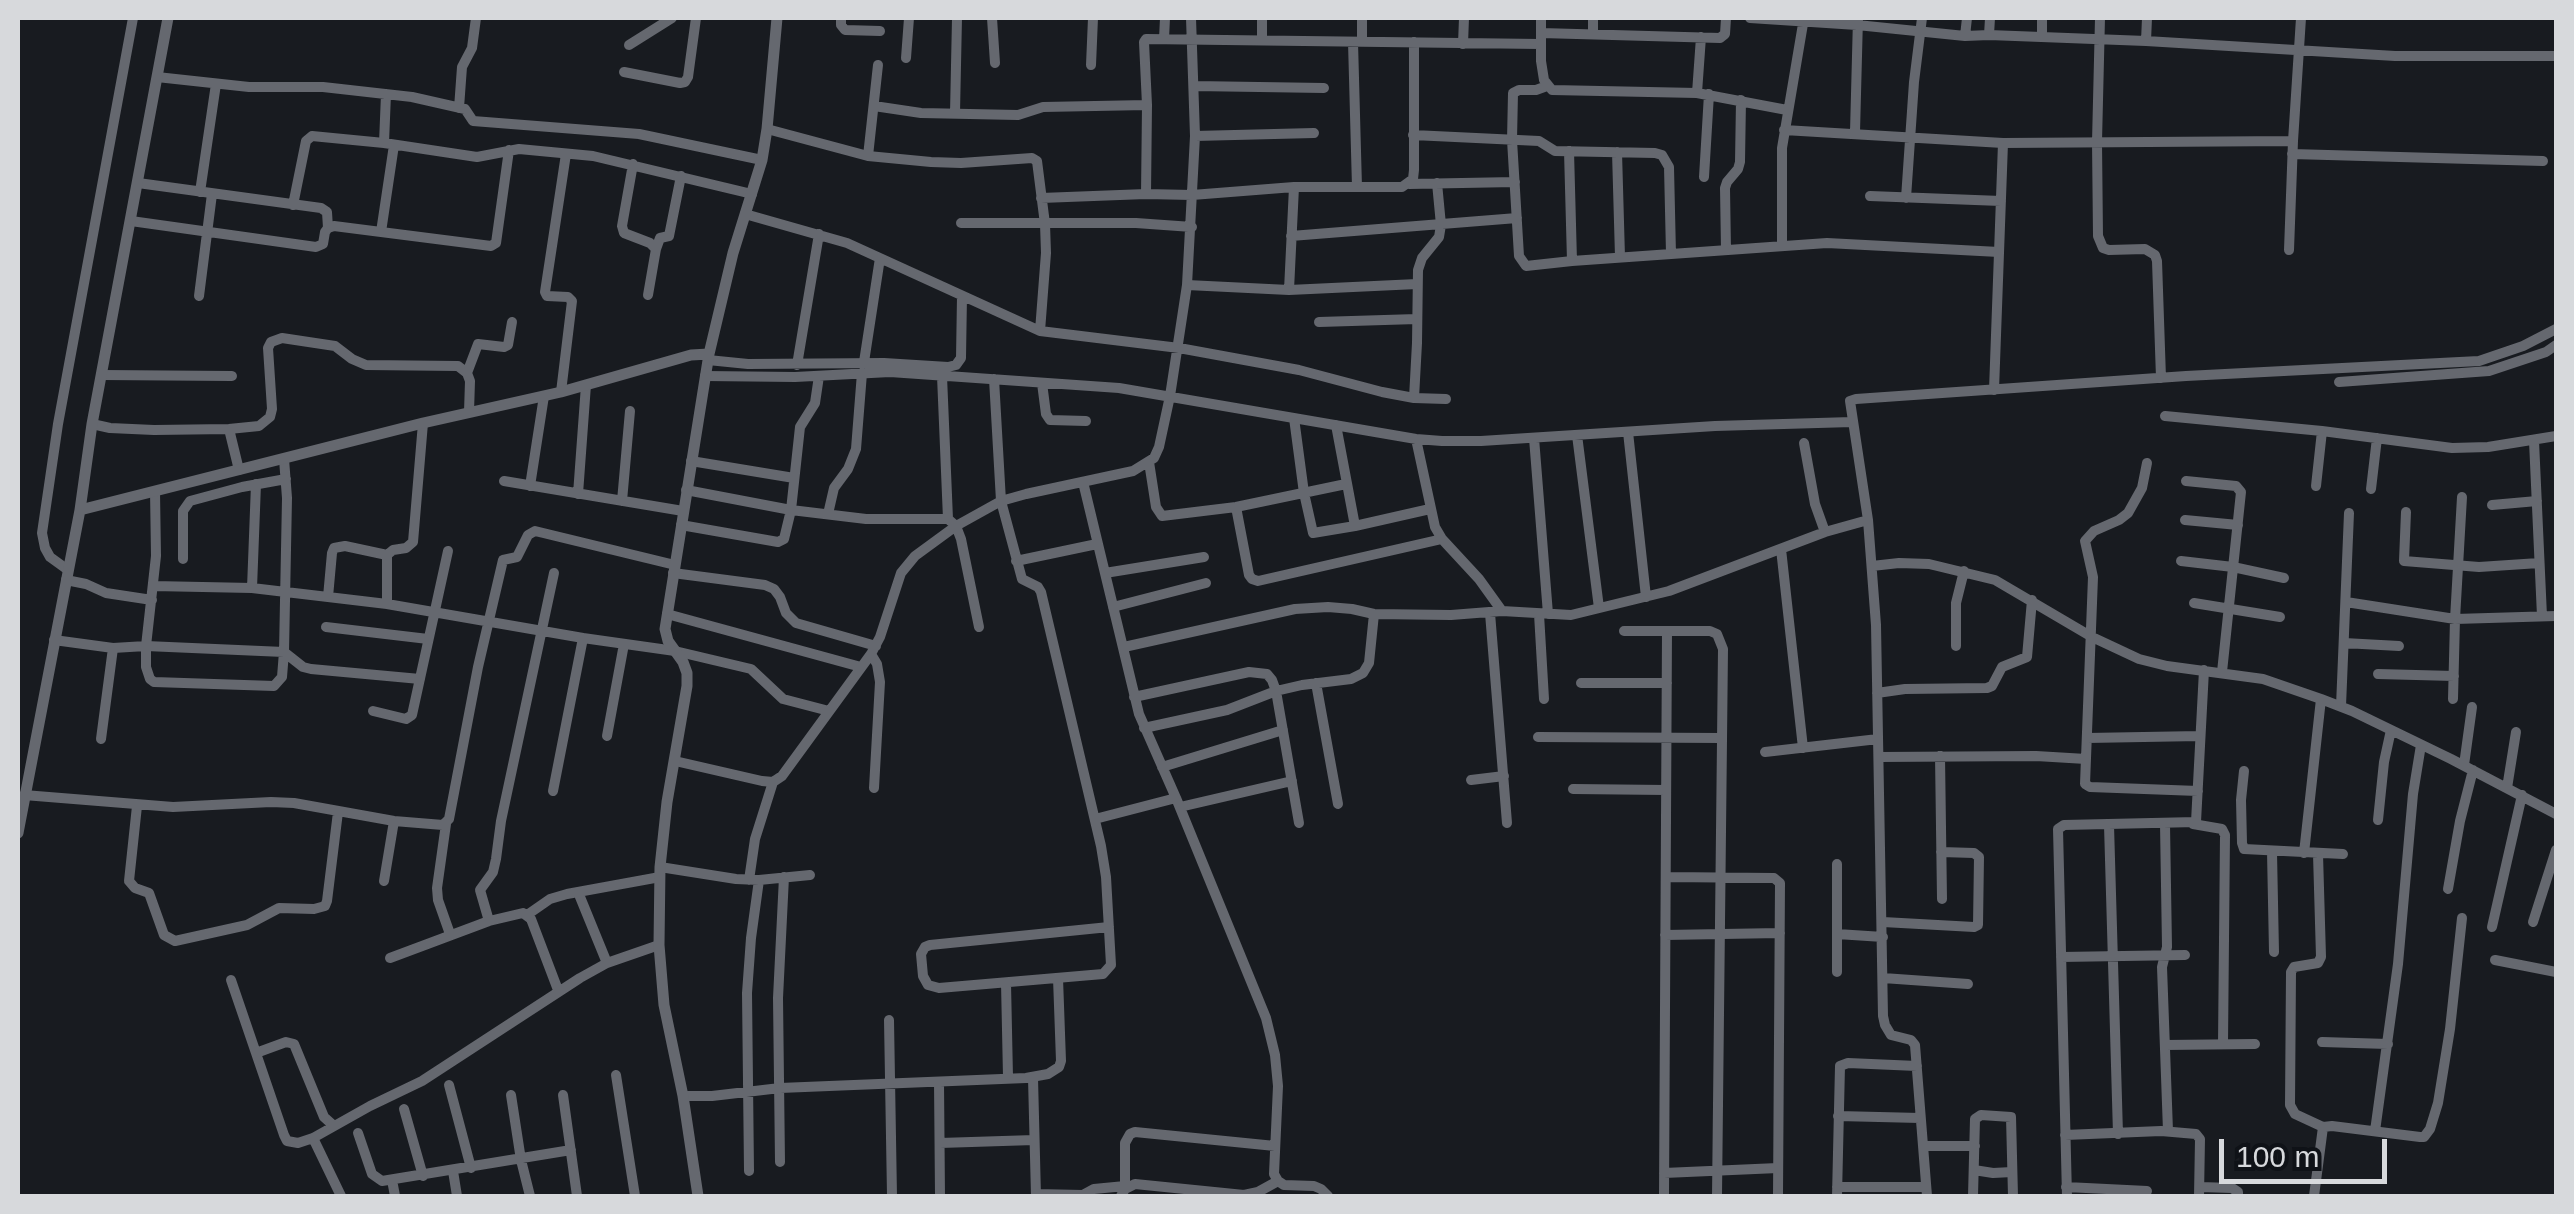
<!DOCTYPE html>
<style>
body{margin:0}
#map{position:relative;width:2574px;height:1214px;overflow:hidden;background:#181b20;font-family:Arial,sans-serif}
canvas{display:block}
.frame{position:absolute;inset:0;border:20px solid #d7d9dc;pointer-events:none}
.scale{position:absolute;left:2219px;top:1139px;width:168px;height:45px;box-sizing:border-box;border:5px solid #d7d9dc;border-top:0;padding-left:12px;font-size:30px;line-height:35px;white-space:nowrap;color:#d7d9dc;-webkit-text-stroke:8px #0f1217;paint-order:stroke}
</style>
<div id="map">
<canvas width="2574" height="1214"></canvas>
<div class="frame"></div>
<div class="scale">100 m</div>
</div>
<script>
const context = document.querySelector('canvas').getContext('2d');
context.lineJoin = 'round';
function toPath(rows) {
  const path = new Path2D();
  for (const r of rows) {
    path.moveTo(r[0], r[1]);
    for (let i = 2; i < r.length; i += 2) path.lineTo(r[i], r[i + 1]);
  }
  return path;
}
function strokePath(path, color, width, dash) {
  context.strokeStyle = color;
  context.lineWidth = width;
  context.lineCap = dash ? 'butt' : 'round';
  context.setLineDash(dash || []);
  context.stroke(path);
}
strokePath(toPath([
 [841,18,841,25,845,30,880,31],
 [992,18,995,63],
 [1541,18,1541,61,1544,80,1552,90,1697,93,1787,110],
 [1750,18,1857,25,1965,36,1989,35,2146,41,2395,56,2556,56],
 [2100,18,2097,142,2098,236,2103,248,2109,250,2145,249,2155,255,2157,261,2161,378],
 [1541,33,1720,38,1725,34,1726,18],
 [1593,34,1593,18],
 [1989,35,1990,18],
 [1965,36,1967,18],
 [2042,37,2042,18],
 [1164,39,1165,18],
 [1262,40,1262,18],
 [2146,41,2147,18],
 [1353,42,1357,187],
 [1362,42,1362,18],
 [1463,44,1464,18],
 [629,45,672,18],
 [906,58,909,18],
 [1091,65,1093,18],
 [624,72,680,83,685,82,688,77,696,18],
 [157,77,249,87,323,87,412,97,465,109,473,121,639,134,762,160],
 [1194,86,1324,88],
 [1547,86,1536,90,1519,90,1513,93,1512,140,1519,256,1526,266,1572,261,1827,243,1999,252],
 [1697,93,1701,37],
 [874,106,921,113,1018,115,1043,107,1147,105],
 [459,108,462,67,472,48,476,18],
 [955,113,957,18],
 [767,129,868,156,931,162,961,163,1032,158,1037,161,1045,224,1046,253,1040,331],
 [1784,130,2003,143,2293,141],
 [1855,132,1858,18],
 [1413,135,1539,141,1555,151,1655,153,1662,155,1669,167,1671,254],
 [1195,136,1314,133],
 [384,143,386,94],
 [1569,151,1572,261],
 [1617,152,1620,257],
 [2292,154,2543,161],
 [868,156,878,65],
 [633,164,622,226,624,233,650,243,656,249,648,295],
 [1704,177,1709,94],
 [138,183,321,208,327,212,328,228],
 [1409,184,1515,182],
 [200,192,216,84],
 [1146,194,1147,105,1144,42,1146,39,1540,44],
 [1870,196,2001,201],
 [1041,198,1146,194,1192,195,1294,187,1402,187,1413,179,1414,170,1414,42],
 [1906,198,1914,82,1922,18],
 [293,205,306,141,312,136,384,143,477,157,519,149,593,156,752,194],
 [745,214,847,243,1040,331,1179,348,1299,370,1382,392,1414,398,1446,399],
 [131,221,316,247,323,244,325,232,328,228,334,226,491,246,496,243,509,150],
 [961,223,1136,223,1192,227],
 [381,232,394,145],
 [1291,236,1517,218],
 [1782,246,1782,148,1804,18],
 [656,249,660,238,669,236,681,176],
 [1726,250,1725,188,1727,182,1738,169,1740,162,1741,100],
 [2289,250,2293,141,2301,18],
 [1187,285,1289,290,1417,284],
 [1289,290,1294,187],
 [199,296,212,194],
 [1319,322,1417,319],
 [708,360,748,364,884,363,948,367,956,365,961,358,962,296],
 [864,362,880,258],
 [797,365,819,234],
 [467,373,478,344,504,347,508,345,512,322],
 [102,375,232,376],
 [705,376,795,377,890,372,1119,388,1416,439,1442,441,1481,441,1715,426,1852,422],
 [942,376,948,519],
 [994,379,1001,501,1022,579,1038,587,1041,592,1101,846,1106,877,1111,965,1103,974,939,988,928,985,923,976,921,954,925,947,930,945,1109,927],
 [2339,382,2489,371,2546,352,2556,345],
 [1042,383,1046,414,1050,420,1086,421],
 [1994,390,2003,143],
 [561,392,572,301,568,297,547,296,545,292,566,154],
 [1414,398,1417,343,1418,270,1422,258,1439,237,1441,225,1437,183],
 [2165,416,2322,431,2452,448,2488,447,2556,436],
 [1294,418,1304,493,1313,533,1355,526,1430,509],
 [92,424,110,428,154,430,229,429,259,426,270,417,272,409,268,348,271,342,282,338,335,346,352,359,366,365,458,366,467,373,470,381,469,412],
 [1336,425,1355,526],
 [229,429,239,470],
 [1628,432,1646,597],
 [1577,435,1599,608],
 [1534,438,1548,614],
 [1416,439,1435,527,1442,539,1479,579,1502,611],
 [2534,441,2542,616],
 [1804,443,1815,504,1825,532],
 [691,461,794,478],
 [1149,462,1156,507,1162,516,1236,507,1346,484],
 [2147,463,2142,488,2128,513,2119,520,2094,531,2085,541,2093,577,2085,784,2090,787,2198,791],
 [504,481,683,511],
 [2186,481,2236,486,2241,492,2222,672],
 [1083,482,1139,714,1176,798,1266,1018,1275,1055,1278,1086,1274,1174,1278,1181,1284,1185,1314,1186,1321,1189,1328,1196],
 [530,486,544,396],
 [2316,486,2322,431],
 [2371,489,2377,438],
 [686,490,791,510,866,519,948,519,956,526,961,539,979,627],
 [155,491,156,556,146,646,146,667,150,679,154,682,274,686,282,677,284,652,287,498,284,459],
 [578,494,586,385],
 [622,501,630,411],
 [2492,505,2537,501],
 [1236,507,1249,575,1252,579,1258,581,1442,539],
 [2406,512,2404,561,2479,567,2539,563],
 [828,514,834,488,848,469,856,449,862,373],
 [2185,520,2238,525],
 [681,525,778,542,784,539,791,510,800,427,815,403,819,376],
 [1781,549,1803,748],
 [183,559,183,511,190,501,242,487,286,479],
 [1016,561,1097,544],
 [2181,561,2233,567,2284,578],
 [1872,566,1899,563,1929,564,1995,580,2092,637,2139,659,2167,666,2263,679,2321,699,2352,711,2451,759,2556,814],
 [68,570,50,557,45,548,42,533,58,424,133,18],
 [673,573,765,585,774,589,780,597,786,613,796,623,876,646],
 [1105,573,1204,557],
 [66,580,86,584,106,593,152,600],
 [153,586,252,588,387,604,583,638,675,651,751,669,783,699,829,711],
 [252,588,256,484],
 [328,597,332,553,334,548,345,546,387,555],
 [2346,602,2455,619,2556,616],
 [2194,603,2280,617],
 [387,604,387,555,393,550,406,548,413,542,423,423],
 [1113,607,1206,583],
 [1490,613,1507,823],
 [667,614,861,667],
 [1539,614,1544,699],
 [326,627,428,639],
 [1624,631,1710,631,1717,634,1723,649,1717,1196],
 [54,640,113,648,146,646,284,652,303,667,311,669,420,679],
 [2344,643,2399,646],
 [1956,646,1956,603,1964,571],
 [1124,647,1295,609,1328,607,1352,609,1374,614,1451,615,1502,611,1571,615,1669,591,1825,532,1868,520],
 [871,654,877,664,880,682,874,788],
 [2378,674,2454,676],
 [1316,683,1338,804],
 [1581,683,1667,683],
 [1877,693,1905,689,1987,688,1992,686,2002,667,2027,657,2032,600],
 [1134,697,1249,672,1267,674,1272,680,1276,691,1299,823],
 [2453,699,2455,619,2462,497],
 [2341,706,2349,513],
 [373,711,406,719,412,715,448,551],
 [1144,728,1227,710,1276,691,1302,685,1351,679,1363,673,1369,663,1374,614],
 [607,736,624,644],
 [1538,737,1721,738],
 [2087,738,2200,736],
 [101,739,113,648],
 [1765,752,1878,739],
 [1940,756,1942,899],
 [1879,757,2036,756,2086,759],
 [675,761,762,781,773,782,782,776,871,654,880,637,901,573,915,556,956,526,1001,501,1026,494,1133,471,1154,458,1159,447,1170,396,1187,285,1195,136,1191,18],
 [2464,765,2472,707],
 [1162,767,1283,730],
 [2244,771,2241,800,2242,843,2244,849,2343,854],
 [1471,780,1504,776],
 [2507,788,2516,732],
 [1573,789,1666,790],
 [553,791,583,638],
 [24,795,173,807,271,802,294,803,394,821,443,825,449,819,478,667,503,560,517,557,528,535,535,531,675,565],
 [137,806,129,881,135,888,149,893,164,935,175,941,247,925,279,908,314,909,325,906,327,901,338,812],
 [1180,807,1292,781],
 [1095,819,1176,798],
 [2378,820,2384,762,2391,730],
 [446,824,437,888,438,900,450,934],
 [2165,824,2167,947,2162,967,2168,1131],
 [2193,824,2222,829,2225,835,2223,1044],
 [2109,825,2118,1134],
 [2272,852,2274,952],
 [2304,853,2321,699],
 [2318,854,2321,957,2318,963,2294,967,2291,972,2290,1105,2295,1114,2323,1127],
 [1837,864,1837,972],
 [660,867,736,879,759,880,810,875],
 [1666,877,1774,878,1780,883,1778,1196],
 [749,880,755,839,773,782],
 [384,881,394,821],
 [2448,889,2460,821,2473,770],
 [578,892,607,963],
 [527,915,550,899,567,894,660,877],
 [489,921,480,890,493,872,496,859,501,821,554,573],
 [1883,922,1974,927,1978,925,1979,857,1974,853,1941,852],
 [2533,922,2556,850],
 [2492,927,2522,795],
 [1837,934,1883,937],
 [1665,935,1780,933],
 [2061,957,2185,955],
 [390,958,489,921,523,913,531,919,558,990],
 [2495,960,2556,972],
 [1883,978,1968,984],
 [231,980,284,1135,287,1141,298,1143,313,1138,370,1106,422,1081,580,978,607,963,659,945],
 [1006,983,1008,1077],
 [889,1020,892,1196],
 [2322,1042,2388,1044],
 [2165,1045,2255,1044],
 [256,1053,286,1042,294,1044,324,1117,334,1126],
 [616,1075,635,1196],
 [1033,1078,1036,1196],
 [939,1082,940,1196],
 [449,1085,471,1168],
 [511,1095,521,1160,530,1196],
 [563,1095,577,1196],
 [683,1096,712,1096,780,1088,1026,1078,1048,1074,1059,1067,1061,1061,1058,978],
 [404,1109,423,1176],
 [1838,1116,1920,1118],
 [2375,1131,2398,964,2413,794,2421,745],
 [358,1133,372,1174,382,1181,571,1150],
 [2065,1135,2161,1131,2196,1134,2200,1139,2199,1196],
 [313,1138,341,1196],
 [940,1143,1034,1140],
 [1923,1146,1975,1146],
 [780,1162,778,998,784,877],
 [1974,1170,1993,1173,2012,1172],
 [453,1171,457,1196],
 [749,1171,747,993,751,938,759,880],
 [1664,1173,1778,1168],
 [392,1180,395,1196],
 [1837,1187,1926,1187],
 [2066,1187,2147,1191],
 [2200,1187,2232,1188,2238,1192,2238,1196],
 [1125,1189,1125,1143,1130,1134,1135,1132,1275,1146],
 [1036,1194,1083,1195,1094,1189,1125,1186],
 [1121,1196,1125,1189,1135,1184,1244,1195,1258,1192,1278,1181],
 [1664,1196,1667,631],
 [1837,1196,1840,1066,1848,1063,1917,1066],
 [1927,1196,1915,1045,1911,1040,1891,1035,1885,1025,1883,1016,1876,625,1868,520,1850,401,1856,399,2186,376,2479,361,2523,346,2556,329],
 [1973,1196,1975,1119,1981,1115,2011,1117,2013,1196],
 [2067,1196,2058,829,2064,825,2196,822,2204,670],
 [2314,1196,2323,1127,2332,1126,2420,1137,2424,1137,2430,1129,2438,1103,2450,1029,2462,918]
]), '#65686f', 10);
strokePath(toPath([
 [80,510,423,423,561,392,691,355,709,354],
 [18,833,80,510,92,424,168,18],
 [698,1196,683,1096,664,1005,659,945,660,867,667,802,687,686,687,673,683,662,668,641,665,629,709,354,733,253,762,160,767,129,777,18]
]), '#65686f', 11);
</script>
